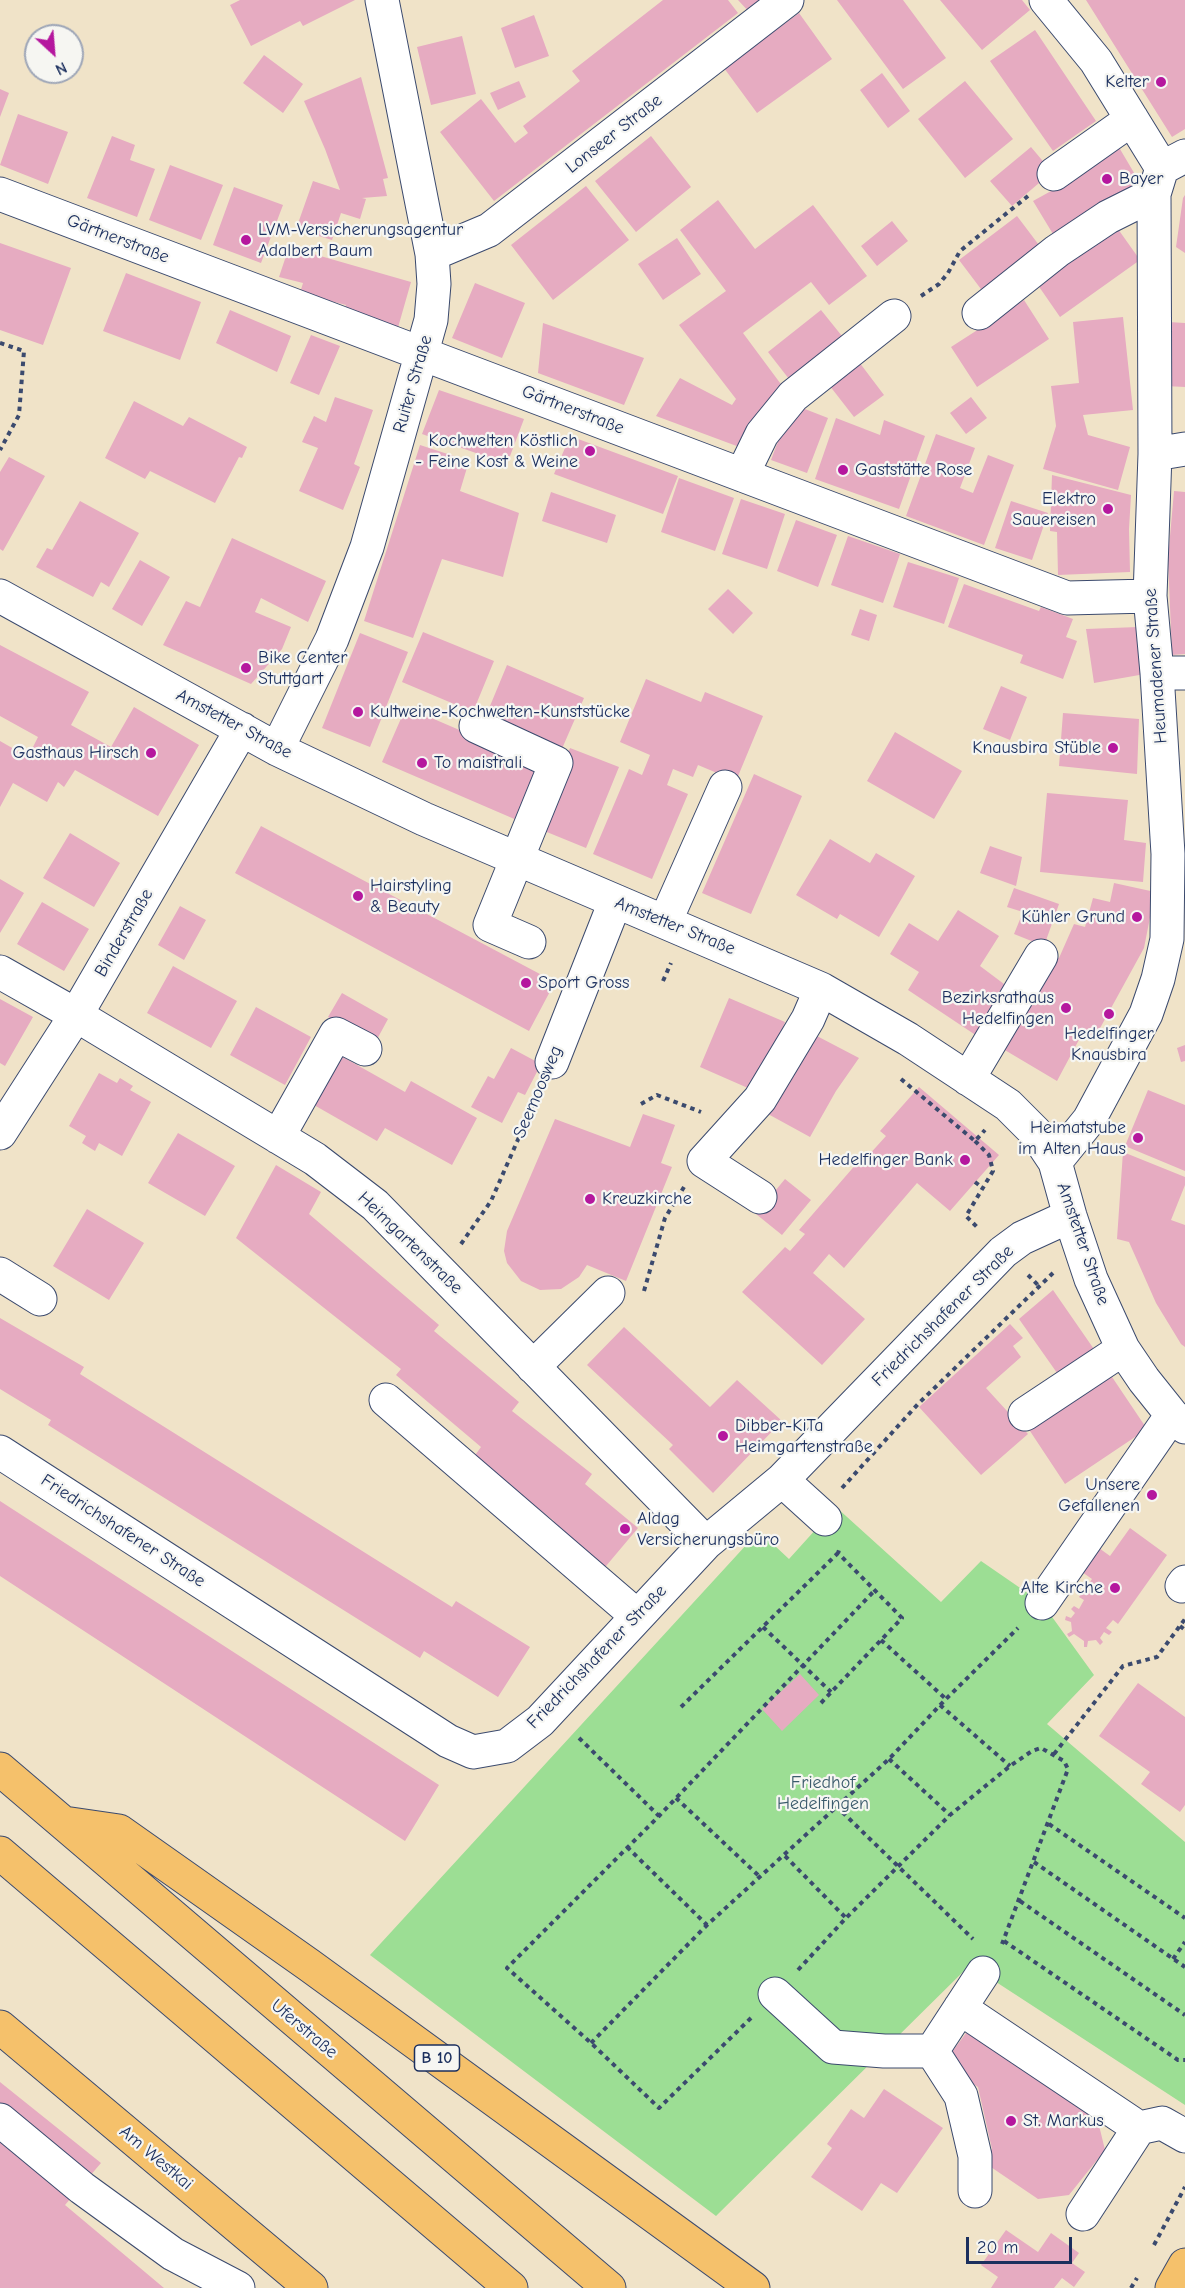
<!DOCTYPE html>
<meta charset="utf-8">
<style>
body{margin:0}
#map{position:relative;width:1185px;height:2288px;overflow:hidden;background:#f0e3c8;font-family:"Comic Neue",sans-serif}
canvas{display:block}
.north{position:absolute;left:24px;top:24px;width:60px;height:60px;box-sizing:border-box;background:#f6f6f2;border:2px solid #9ea6b7;border-radius:50%;rotate:154deg;font-size:16px;font-weight:700;line-height:24px;text-align:center;color:#1b2f5e}
.north::after{content:'';display:block;margin:auto;width:21px;height:27px;background:#b5179e;clip-path:polygon(50% 0,100% 100%,50% 72%,0 100%)}
.scale{position:absolute;left:966px;top:2237px;width:106px;height:27px;box-sizing:border-box;border:3px solid #1b2f5e;border-top:0;padding-left:8px;font-size:18px;line-height:21px;white-space:nowrap;color:#1b2f5e;-webkit-text-stroke:4px #f6f6f2;paint-order:stroke}
</style>
<div id="map">
<canvas width="1185" height="2288"></canvas>
<div class="north">N</div>
<div class="scale">20 m</div>
</div>
<script>
const context = document.querySelector('canvas').getContext('2d');
context.lineJoin = 'round';
function paint(path, color) {
  context.fillStyle = color;
  context.fill(path, 'evenodd');
}
function toPath(rows) {
  const path = new Path2D();
  for (const r of rows) {
    path.moveTo(r[0], r[1]);
    for (let i = 2; i < r.length; i += 2) path.lineTo(r[i], r[i + 1]);
  }
  return path;
}
function strokePath(path, color, width, dash) {
  context.strokeStyle = color;
  context.lineWidth = width;
  context.lineCap = dash ? 'butt' : 'round';
  context.setLineDash(dash || []);
  context.stroke(path);
}
function label(font, color, halo, rows, align = 'center') {
  context.font = font + ' "Comic Neue",sans-serif';
  context.lineWidth = 4.5;
  context.setLineDash([]);
  context.textBaseline = 'middle';
  context.strokeStyle = halo;
  context.fillStyle = color;
  for (const [text, x, y, turn = 0] of rows) {
    context.save();
    context.translate(x, y);
    context.rotate((+turn || 0) * Math.PI / 180);
    context.textAlign = isNaN(turn) ? turn : align;
    if (halo) context.strokeText(text, 0, 0);
    context.fillText(text, 0, 0);
    context.restore();
  }
}
paint(toPath([
 [836,1507,941,1602,981,1561,1042,1603,1094,1675,1047,1724,1185,1842,1185,2105,970,1965,716,2216,370,1955,759,1531,789,1559]
]), '#9cde94');
paint(toPath([
 [240,0,355,0,303,26,300,21,251,46,230,5],
 [663,0,728,0,738,13,494,201,440,132,481,99,515,143,528,133,523,126,580,81,572,71],
 [738,0,765,0,750,13],
 [837,0,903,0,946,58,903,89],
 [940,0,1022,0,1030,10,982,50],
 [1086,0,1185,0,1185,129,1172,137],
 [799,13,832,59,757,113,724,68],
 [534,15,549,56,515,68,501,28],
 [1035,30,1096,121,1053,151,990,61],
 [462,36,476,94,431,105,417,47],
 [264,55,303,84,283,113,243,83],
 [882,73,910,111,888,128,860,90],
 [361,77,388,178,383,179,387,196,362,198,366,199,360,219,341,213,332,240,296,229,313,181,340,190,325,149,304,101],
 [519,81,526,97,498,110,490,93],
 [965,81,1013,139,965,178,918,119],
 [0,89,9,93,0,117],
 [18,114,68,132,48,184,0,165],
 [112,136,135,145,130,160,155,169,137,217,87,198],
 [651,136,691,187,636,232,595,181],
 [1117,144,1143,188,1056,239,1033,201,1062,185],
 [1031,147,1052,172,1012,206,990,181],
 [170,165,223,185,201,240,149,220],
 [586,186,629,240,553,300,511,245],
 [234,187,283,205,261,263,213,245],
 [1185,195,1185,253,1176,247,1183,198],
 [718,200,755,249,813,205,867,276,829,305,811,282,743,333,786,391,755,416,742,448,656,416,680,378,732,405,736,399,679,325,726,291,680,230],
 [1017,216,1045,253,987,297,959,260],
 [892,221,908,241,877,266,861,246],
 [1113,222,1140,260,1060,317,1033,278],
 [677,238,701,274,663,300,638,264],
 [0,243,71,268,43,345,0,330],
 [289,247,411,282,397,331,344,315,346,305,300,293,303,283,279,277],
 [126,273,201,302,180,360,103,331],
 [475,283,525,303,502,358,452,338],
 [1024,300,1049,339,977,387,951,347],
 [230,310,291,336,277,372,216,343],
 [821,310,850,346,796,388,768,352],
 [1123,317,1133,410,1083,415,1088,435,1130,447,1118,490,1043,469,1056,426,1051,386,1079,383,1073,322],
 [1168,322,1185,323,1185,387,1165,386],
 [543,323,644,358,624,405,538,373],
 [311,335,340,346,319,395,290,383],
 [856,358,884,395,854,417,826,381],
 [439,390,524,419,507,464,422,434],
 [335,397,373,410,354,464,360,467,343,510,299,491,318,448,302,442,314,416,326,422],
 [971,397,987,418,966,434,950,413],
 [134,401,183,426,189,417,247,447,242,458,239,457,215,503,150,471,145,479,105,458],
 [792,404,828,418,807,473,771,460],
 [836,418,880,435,884,420,925,436,899,509,815,479],
 [936,434,975,448,960,488,973,493,988,455,1014,465,984,545,906,516],
 [570,436,678,476,663,514,554,474],
 [420,445,469,461,460,491,519,513,503,577,442,559,413,638,364,621],
 [9,457,45,476,3,551,0,549,0,472],
 [1052,475,1131,495,1129,529,1130,572,1058,575,1057,532,1050,531],
 [679,478,734,498,715,551,661,532],
 [1174,491,1185,492,1185,654,1172,655,1168,559],
 [551,492,616,515,607,543,542,521],
 [741,499,785,514,767,569,722,554],
 [80,501,139,533,109,587,101,582,93,597,36,567,47,548,52,550],
 [1011,501,1048,513,1032,560,995,548],
 [796,520,837,535,818,587,777,571],
 [848,536,900,554,883,603,831,585],
 [232,538,326,581,308,622,261,598,255,612,291,627,282,649,251,684,163,645,186,601,200,607],
 [140,560,170,577,142,626,112,609],
 [908,562,959,578,944,624,893,607],
 [964,584,1039,611,1041,607,1073,619,1066,637,1077,641,1063,679,1020,663,1023,655,948,627],
 [728,589,753,613,733,634,708,609],
 [860,609,877,615,869,641,851,635],
 [1138,627,1145,674,1094,683,1086,629],
 [423,632,494,661,473,712,402,682],
 [360,633,408,652,370,747,322,728],
 [0,645,89,692,71,725,111,747,134,707,199,745,158,816,75,770,64,787,58,782,47,802,13,783,0,807,0,741,28,757,38,737,0,716],
 [507,665,584,698,561,751,485,718],
 [646,679,701,702,705,692,763,716,736,781,698,765,693,777,673,769,667,785,688,794,652,879,593,854,629,769,642,775,650,755,620,742],
 [1001,686,1027,697,1010,740,983,729],
 [406,707,543,766,519,821,382,762],
 [1063,713,1139,719,1137,774,1059,766],
 [895,732,962,771,934,819,867,781],
 [570,748,619,767,586,848,537,828],
 [754,774,802,796,751,914,702,893],
 [1047,793,1128,800,1124,840,1146,843,1143,882,1040,872],
 [261,826,555,982,529,1031,235,873],
 [70,833,120,863,94,907,43,878],
 [830,839,870,863,876,853,915,876,879,937,840,914,837,919,796,895],
 [990,846,1022,857,1016,886,980,873],
 [0,879,24,893,0,933],
 [1114,883,1155,892,1144,948,1093,1041,1081,1036,1057,1081,998,1046,1052,955,1059,958,1074,924,1085,927,1093,898,1110,902],
 [1014,888,1059,904,1044,946,1014,934,1023,912,1007,907],
 [42,902,89,929,64,971,17,944],
 [180,906,206,920,184,960,158,945],
 [958,910,999,936,980,966,1012,990,983,1040,908,990,919,972,890,954,909,923,938,941],
 [173,966,237,1001,211,1048,147,1013],
 [342,993,388,1019,375,1043,328,1017],
 [729,998,785,1022,757,1092,700,1067],
 [0,999,33,1017,5,1066,0,1063],
 [256,1007,311,1037,285,1085,230,1055],
 [815,1035,859,1058,836,1091,810,1137,768,1114],
 [1185,1045,1185,1061,1181,1062,1177,1048],
 [511,1048,541,1064,525,1095,518,1092,502,1123,471,1107,488,1076,494,1079],
 [334,1052,405,1092,411,1081,477,1118,452,1165,385,1128,377,1141,307,1101],
 [99,1073,117,1083,120,1078,133,1086,130,1090,151,1102,122,1156,99,1143,95,1151,82,1143,86,1136,69,1126],
 [919,1087,999,1155,950,1211,917,1183,844,1268,829,1254,813,1273,865,1319,822,1365,742,1292,785,1247,790,1251,805,1234,799,1230,864,1155,867,1157,886,1136,880,1131],
 [1148,1090,1185,1105,1185,1171,1125,1146],
 [643,1114,675,1125,661,1163,672,1167,626,1281,587,1265,579,1277,561,1289,540,1290,521,1281,507,1263,504,1251,507,1231,555,1119,630,1147],
 [178,1133,235,1166,205,1216,148,1183],
 [1123,1152,1185,1177,1185,1185,1171,1220,1185,1225,1185,1347,1181,1344,1156,1303,1129,1242,1117,1239],
 [276,1165,321,1192,309,1214,439,1325,434,1331,519,1402,512,1411,592,1474,585,1484,638,1528,601,1572,547,1528,554,1521,473,1458,481,1447,396,1375,401,1369,236,1238],
 [785,1179,811,1200,782,1235,756,1214],
 [87,1209,144,1243,109,1300,53,1266],
 [1053,1290,1098,1355,1062,1380,1019,1319],
 [0,1318,84,1367,80,1374,375,1559,452,1607,456,1601,530,1647,498,1697,424,1651,420,1658,48,1425,51,1420,0,1389],
 [1010,1324,1023,1338,1013,1346,1021,1357,986,1388,1028,1434,981,1475,919,1407],
 [624,1327,710,1407,737,1380,782,1421,713,1493,669,1449,673,1445,587,1365],
 [1108,1371,1147,1429,1065,1484,1026,1425],
 [0,1501,439,1785,405,1841,0,1576],
 [1130,1528,1167,1555,1118,1624,1113,1620,1106,1628,1112,1632,1109,1635,1104,1632,1100,1638,1103,1642,1100,1645,1096,1640,1088,1641,1087,1647,1084,1647,1084,1641,1074,1634,1069,1637,1067,1634,1072,1631,1071,1622,1065,1620,1066,1616,1071,1618,1075,1613,1071,1609,1074,1606,1079,1609,1084,1600,1079,1597,1092,1579,1075,1567,1092,1543,1110,1556],
 [800,1674,819,1695,782,1731,762,1709],
 [1138,1683,1185,1717,1185,1805,1180,1812,1141,1784,1150,1772,1099,1736],
 [969,2029,1096,2113,1105,2150,1069,2195,1038,2199,982,2161,992,2149,978,2087,956,2073,952,2052],
 [0,2082,101,2163,65,2205,164,2288,0,2288],
 [884,2089,943,2128,897,2193,881,2183,862,2211,811,2177,832,2148,827,2144,851,2109,864,2118],
 [1006,2230,1038,2252,1051,2233,1079,2253,1072,2263,1085,2272,1074,2287,1062,2278,1054,2288,991,2288,998,2277,981,2265]
]), '#e6abc1');
const minor = toPath([
 [1046,0,1096,61,1162,168],
 [1054,174,1132,119],
 [0,194,1067,598,1150,596],
 [432,254,489,230,787,0],
 [979,313,1057,251,1108,217,1154,194],
 [1155,454,1185,449],
 [742,475,762,434,793,396,894,316],
 [0,596,277,749,424,819,821,989,908,1039,1008,1105,1035,1132,1055,1162,1070,1216,1091,1279,1123,1349,1144,1380,1172,1415,1185,1427],
 [1157,673,1185,673],
 [476,726,556,763,490,925,529,942],
 [277,749,332,639,367,547,431,320,434,284,432,254,382,0],
 [665,922,725,787],
 [0,972,76,1015,315,1159,375,1205,706,1543],
 [552,1062,615,902],
 [968,1079,1041,956],
 [0,1133,76,1015,242,729],
 [278,1137,336,1034,365,1049],
 [1055,1162,1089,1120,1146,1014,1158,979,1167,939,1168,854,1157,673,1150,596,1155,454,1154,194,1162,168,1185,156],
 [760,1197,704,1161,760,1099,808,1019,821,989],
 [0,1274,40,1299],
 [533,1367,608,1293],
 [386,1400,637,1616],
 [1025,1414,1123,1349],
 [0,1452,448,1741,473,1752,507,1746,540,1721,706,1543,782,1480,1003,1252,1022,1238,1070,1216],
 [782,1480,825,1519],
 [1182,1586,1185,1582],
 [1042,1603,1172,1415],
 [775,1994,833,2047,884,2051,932,2051],
 [960,2008,1139,2128],
 [0,2120,82,2188,173,2254,238,2288],
 [975,2191,975,2156,961,2096,932,2051,983,1973],
 [1083,2214,1139,2128,1162,2123,1185,2136]
]);
const major = toPath([
 [0,2027,311,2288],
 [1172,2288,1185,2265]
]);
const highway = toPath([
 [0,1769,609,2288],
 [64,1823,119,1831,309,1965,753,2288],
 [0,1853,511,2288]
]);
strokePath(minor, '#3b4a6e', 35);
strokePath(major, '#3b4a6e', 35);
strokePath(highway, '#3b4a6e', 35);
strokePath(toPath([
 [921,296,939,284,948,273,960,251,1028,196],
 [0,343,24,351,19,415,0,450],
 [663,981,671,963],
 [901,1079,975,1141,985,1130],
 [641,1104,657,1095,701,1112],
 [975,1141,989,1155,993,1171,966,1216,979,1229],
 [975,1182,984,1189],
 [461,1244,491,1201,538,1094],
 [1028,1275,1038,1285],
 [644,1291,665,1218,684,1187],
 [842,1488,918,1404,1053,1273],
 [1180,1626,1185,1630],
 [763,1627,831,1692],
 [881,1640,946,1699],
 [821,1703,902,1618,838,1553,839,1550],
 [940,1705,1010,1766],
 [681,1707,838,1553],
 [579,1738,659,1816],
 [1054,1754,1123,1666,1157,1657,1185,1619],
 [889,1759,950,1815],
 [676,1798,759,1876],
 [836,1806,973,1939],
 [1049,1824,1185,1918],
 [627,1847,707,1925],
 [785,1856,846,1918],
 [1034,1862,1185,1967],
 [1020,1901,1185,2015],
 [1004,1941,1178,2060,1185,2060],
 [1173,1959,1185,1942],
 [798,1970,846,1918,950,1815,1010,1766,1032,1751,1041,1748,1064,1761,1068,1769,1002,1944],
 [751,2018,659,2108,591,2043,507,1968,659,1816,875,1590],
 [591,2043,707,1925,889,1759,946,1699,1018,1628],
 [1154,2245,1185,2187],
 [1131,2288,1137,2278]
]), '#3b4a6e', 4, [4.5, 4.5]);
strokePath(minor, '#fff', 33);
strokePath(major, '#f5c16b', 33);
strokePath(highway, '#f5c16b', 33);
for (const [x, y, r, color] of [
 [1161,82,6,"#b5179e"],
 [1107,179,6,"#b5179e"],
 [246,240,6,"#b5179e"],
 [590,451,6,"#b5179e"],
 [843,470,6,"#b5179e"],
 [1108,509,6,"#b5179e"],
 [246,668,6,"#b5179e"],
 [358,712,6,"#b5179e"],
 [1113,748,6,"#b5179e"],
 [151,753,6,"#b5179e"],
 [422,763,6,"#b5179e"],
 [358,896,6,"#b5179e"],
 [1137,917,6,"#b5179e"],
 [526,983,6,"#b5179e"],
 [1066,1008,6,"#b5179e"],
 [1109,1014,6,"#b5179e"],
 [1138,1138,6,"#b5179e"],
 [965,1160,6,"#b5179e"],
 [590,1199,6,"#b5179e"],
 [723,1436,6,"#b5179e"],
 [1152,1495,6,"#b5179e"],
 [625,1529,6,"#b5179e"],
 [1115,1588,6,"#b5179e"],
 [1011,2121,6,"#b5179e"]
]) {
  const dot = new Path2D();
  dot.arc(x, y, r, 0, 2 * Math.PI);
  context.fillStyle = color;
  context.fill(dot);
  strokePath(dot, '#f6f6f2', 2);
}
for (const [x, y, w] of [
 [437,2058,45]
]) {
  const box = new Path2D();
  box.roundRect(x - w / 2, y - 13, w, 26, 4.5);
  context.fillStyle = '#f6f6f2';
  context.fill(box);
  strokePath(box, '#1b2f5e', 1.5);
}
label('bold 16px', '#1b2f5e', null, [
 ["B 10",437,2058]
]);
label('18px', '#1b2f5e', '#f6f6f2', [
 ["Kelter",1149,82,"right"],
 ["Bayer",1119,179],
 ["LVM-Versicherungsagentur",258,230],
 ["Adalbert Baum",258,251],
 ["Kochwelten Köstlich",578,441,"right"],
 ["- Feine Kost & Weine",578,462,"right"],
 ["Gaststätte Rose",855,470],
 ["Elektro",1096,499,"right"],
 ["Sauereisen",1096,520,"right"],
 ["Bike Center",258,658],
 ["Stuttgart",258,679],
 ["Kultweine-Kochwelten-Kunststücke",370,712],
 ["Knausbira Stüble",1101,748,"right"],
 ["Gasthaus Hirsch",139,753,"right"],
 ["To maistrali",434,763],
 ["Hairstyling",370,886],
 ["& Beauty",370,907],
 ["Kühler Grund",1125,917,"right"],
 ["Sport Gross",538,983],
 ["Bezirksrathaus",1054,998,"right"],
 ["Hedelfingen",1054,1019,"right"],
 ["Hedelfinger",1109,1034,"center"],
 ["Knausbira",1109,1055,"center"],
 ["Heimatstube",1126,1128,"right"],
 ["im Alten Haus",1126,1149,"right"],
 ["Hedelfinger Bank",953,1160,"right"],
 ["Kreuzkirche",602,1199],
 ["Dibber-KiTa",735,1426],
 ["Heimgartenstraße",735,1447],
 ["Unsere",1140,1485,"right"],
 ["Gefallenen",1140,1506,"right"],
 ["Aldag",637,1519],
 ["Versicherungsbüro",637,1540],
 ["Alte Kirche",1103,1588,"right"],
 ["St. Markus",1023,2121]
], 'left');
label('18px', '#1b2f5e', '#f6f6f2', [
 ["Lonseer Straße",614,134,-38],
 ["Gärtnerstraße",118,239,21],
 ["Ruiter Straße",413,384,-74],
 ["Gärtnerstraße",573,410,21],
 ["Heumadener Straße",1156,666,-94],
 ["Amstetter Straße",234,724,28],
 ["Amstetter Straße",675,926,22],
 ["Binderstraße",124,933,-60],
 ["Seemoosweg",538,1092,-67],
 ["Heimgartenstraße",410,1243,44],
 ["Amstetter Straße",1083,1244,71],
 ["Friedrichshafener Straße",943,1316,-45],
 ["Friedrichshafener Straße",123,1531,33],
 ["Friedrichshafener Straße",597,1657,-46],
 ["Uferstraße",304,2029,40],
 ["Am Westkai",156,2158,40]
]);
label('18px', '#3b5b6c', '#f6f6f2', [
 ["Friedhof",823,1783],
 ["Hedelfingen",823,1804]
]);
</script>
